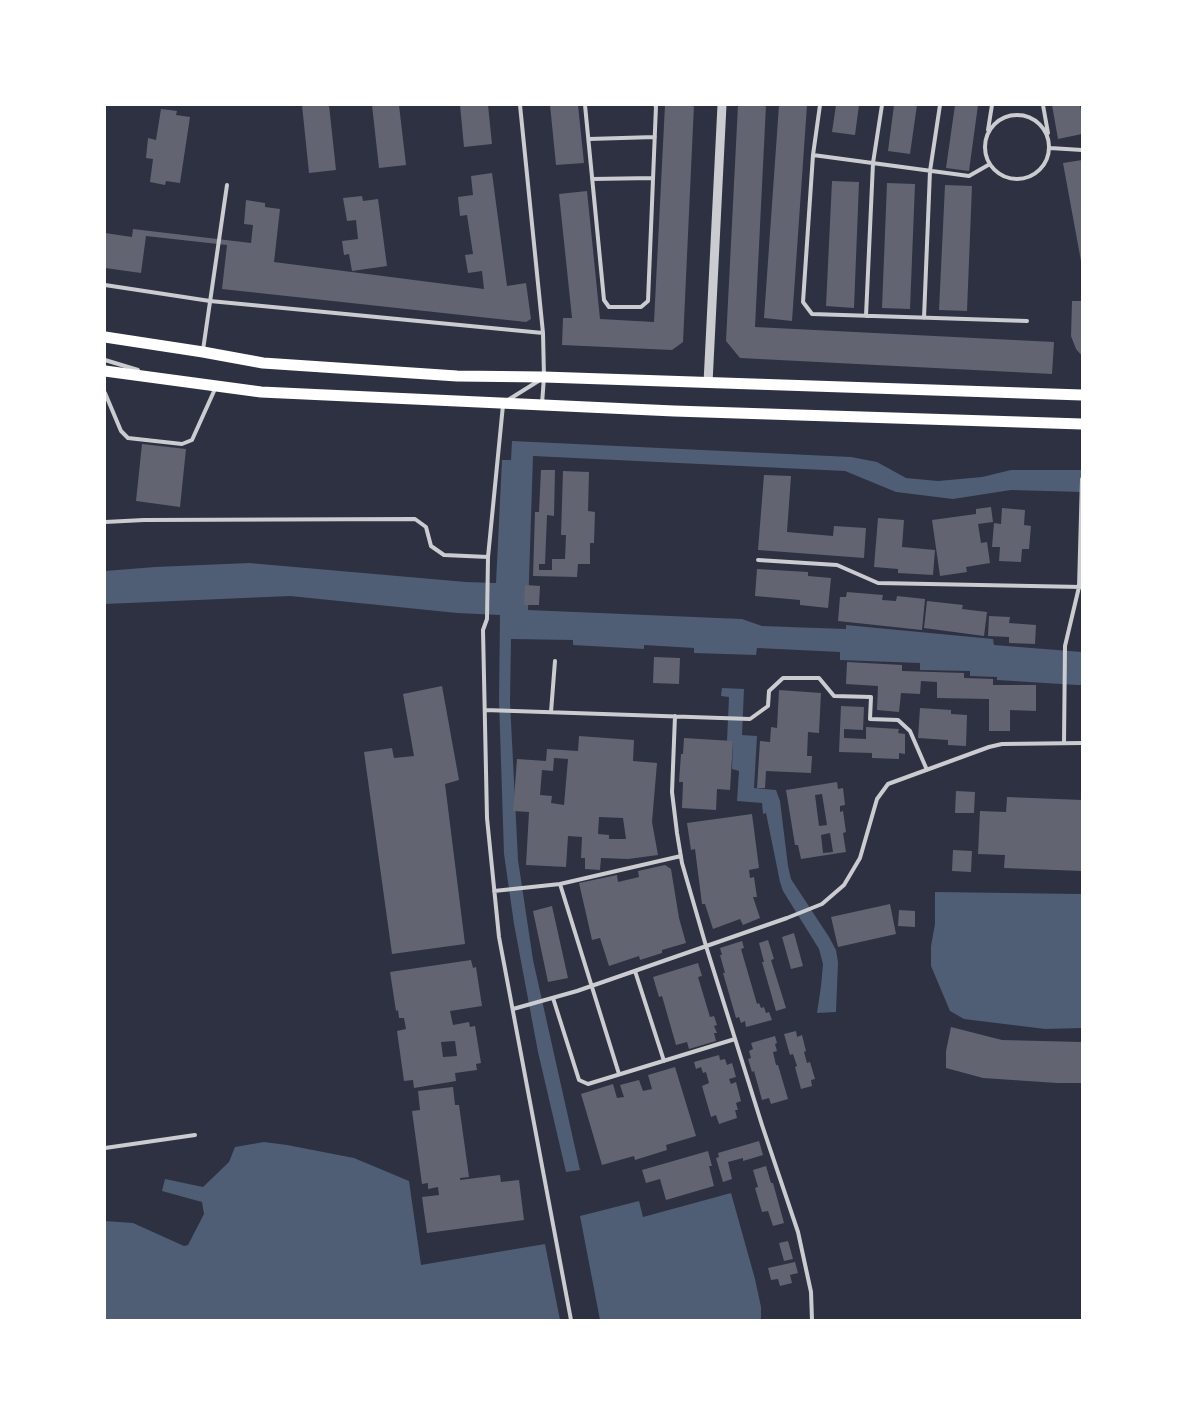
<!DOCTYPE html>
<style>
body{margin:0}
#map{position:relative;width:1187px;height:1425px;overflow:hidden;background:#2d3142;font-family:"Archivo Narrow",sans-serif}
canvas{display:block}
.frame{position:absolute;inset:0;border:106px solid #fff;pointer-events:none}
</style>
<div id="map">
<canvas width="1187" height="1425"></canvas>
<div class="frame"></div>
</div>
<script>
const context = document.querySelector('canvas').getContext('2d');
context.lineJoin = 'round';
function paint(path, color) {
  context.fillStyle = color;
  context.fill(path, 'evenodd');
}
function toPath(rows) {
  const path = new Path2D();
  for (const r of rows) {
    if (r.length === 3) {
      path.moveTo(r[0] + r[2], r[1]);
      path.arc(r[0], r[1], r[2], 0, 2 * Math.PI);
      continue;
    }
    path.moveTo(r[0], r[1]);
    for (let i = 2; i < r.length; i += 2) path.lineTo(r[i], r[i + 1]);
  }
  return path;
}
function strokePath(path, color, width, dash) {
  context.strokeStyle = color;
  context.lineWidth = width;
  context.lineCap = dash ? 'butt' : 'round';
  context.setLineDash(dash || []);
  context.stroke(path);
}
paint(toPath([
 [512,441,851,457,877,462,906,478,938,481,982,477,1011,470,1082,470,1082,492,1011,490,953,499,896,492,845,471,533,456,528,610,742,619,762,626,846,629,846,625,993,639,994,645,1082,652,1082,685,1077,685,997,680,997,677,970,676,970,671,920,670,920,663,840,660,840,652,757,648,756,655,694,653,694,648,644,645,644,649,573,645,573,640,511,639,510,702,518,860,533,960,580,1170,566,1172,538,1052,514,924,504,854,499,700,500,615,457,613,290,596,105,604,105,571,155,567,249,563,466,582,496,583,502,460,511,460],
 [722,688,744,689,742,735,757,736,754,788,776,790,780,801,788,866,791,879,829,937,836,950,838,962,836,1012,817,1013,821,986,823,964,819,949,783,891,780,882,766,813,763,814,762,803,737,801,739,771,732,769,733,741,727,741,729,697,721,696],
 [935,892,1082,894,1082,1028,1045,1029,964,1019,950,1011,931,966,931,946,935,924],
 [264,1142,287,1145,354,1158,409,1181,421,1265,545,1244,560,1320,105,1320,105,1221,133,1223,184,1246,188,1245,204,1214,202,1202,162,1191,165,1179,203,1187,229,1162,235,1147],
 [731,1193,755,1279,761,1307,761,1320,600,1320,580,1216,639,1201,643,1217]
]), '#4f5d75');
paint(toPath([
 [302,105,329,105,336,170,309,173],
 [372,105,399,105,406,165,379,168],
 [460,105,488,105,492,144,464,147],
 [550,105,578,105,584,163,556,165],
 [665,105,694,105,683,342,672,350,562,345,563,318,572,318,559,194,587,191,600,319,654,322],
 [738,105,766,105,755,327,1054,342,1052,374,740,358,726,341],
 [779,105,807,105,792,321,764,318],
 [836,105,859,105,855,135,832,132],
 [894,105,917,105,910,154,888,151],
 [955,105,978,105,969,171,946,168],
 [1052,105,1080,105,1082,117,1082,134,1058,139],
 [161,109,177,111,176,115,190,117,180,183,166,181,165,185,150,182,153,159,146,158,148,138,156,140],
 [1082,160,1082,261,1081,261,1063,163],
 [492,173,507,286,526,283,531,319,526,322,222,289,227,245,146,236,141,273,105,268,105,233,132,237,133,229,251,243,253,225,244,224,246,200,265,203,265,207,280,209,274,262,484,289,482,271,468,273,465,255,473,254,467,215,460,216,458,197,473,195,471,176],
 [832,181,859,182,854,308,826,306],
 [887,183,915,184,910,309,882,308],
 [945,185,972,186,967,311,939,310],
 [362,196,363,201,378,199,387,266,352,271,349,254,344,255,342,241,358,239,356,220,347,221,343,198],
 [1072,301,1082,301,1082,356,1076,349,1071,336],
 [142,444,186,449,180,507,136,501],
 [541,470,555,470,554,516,547,515,545,564,539,564,539,570,552,570,552,559,565,559,566,535,561,535,563,471,589,472,588,511,595,512,594,543,590,543,590,564,578,564,577,577,533,576,535,512,539,512],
 [764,475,791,476,787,532,833,536,834,526,866,528,864,558,758,550],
 [991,507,993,522,978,524,981,543,987,542,990,563,966,567,967,572,940,576,932,520,976,514,976,509],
 [1002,508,1025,510,1024,525,1031,526,1029,549,1022,549,1021,562,999,561,1000,547,992,547,994,523,1001,524],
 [878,518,904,520,902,547,935,550,933,575,898,573,898,569,874,567],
 [757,569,808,572,808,576,831,578,828,608,800,605,800,600,755,596],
 [525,585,540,586,539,605,524,605],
 [847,592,883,595,882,600,896,601,897,596,925,599,922,630,838,621,840,597,846,597],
 [927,601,963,605,962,609,987,612,984,636,924,628],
 [989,616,1010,617,1009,623,1036,625,1035,644,1009,643,1009,637,988,636],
 [654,657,680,658,679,684,653,683],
 [847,662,902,665,902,671,964,673,964,678,993,679,993,685,1036,685,1036,711,1010,710,1010,731,989,731,989,699,937,698,937,682,921,681,920,694,901,693,899,712,877,710,878,686,846,684],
 [442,686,459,780,445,784,465,944,392,954,364,752,392,748,394,758,414,756,403,694],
 [779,690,821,693,819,733,808,732,807,756,812,756,811,773,766,771,765,788,757,788,760,741,770,742,771,727,777,728],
 [841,706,864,707,863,730,844,729,844,738,866,739,866,727,899,729,898,733,905,734,905,754,899,753,899,759,872,758,872,753,839,752],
 [920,708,951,710,951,714,967,715,966,746,948,745,948,740,918,738],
 [579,736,634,740,633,761,657,763,652,822,658,855,628,859,601,858,600,870,585,869,585,858,581,858,582,837,568,836,566,867,526,865,529,812,513,811,517,759,546,761,547,749,578,751],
 [554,758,568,759,564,805,551,803,552,796,540,795,542,770,553,771],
 [599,817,623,818,626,839,609,839,609,835,598,834],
 [684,738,733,741,730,790,717,789,716,810,682,808,683,782,679,782,681,754,683,754],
 [837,782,838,789,843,788,845,805,840,806,840,812,843,811,846,832,843,833,846,852,801,859,798,845,795,845,786,790],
 [822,794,827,825,819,826,815,795],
 [830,833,833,852,823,853,821,835],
 [956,791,975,792,974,813,955,813],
 [1007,797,1082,800,1082,871,1004,868,1005,855,978,854,980,811,1006,812],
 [752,814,759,868,749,870,750,878,754,877,757,897,753,897,760,918,743,925,740,919,713,929,705,904,702,904,695,849,691,850,687,823],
 [953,850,972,851,971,872,952,871],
 [665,865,671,869,679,918,686,943,662,950,662,953,640,960,639,956,609,966,600,938,592,940,579,883,617,875,618,882,639,877,638,871],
 [890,904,896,934,838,947,831,917],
 [552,906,568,978,548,982,533,911],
 [899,910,915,911,915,927,898,926],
 [794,933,803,966,791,969,782,937],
 [768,940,774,959,771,960,786,1008,776,1011,762,962,764,962,759,943],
 [742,941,744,948,741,949,757,1004,759,1003,761,1008,764,1007,766,1013,769,1012,772,1020,746,1027,745,1021,741,1023,739,1017,736,1018,723,973,725,973,720,955,722,955,720,948],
 [471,960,473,968,476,967,482,1006,450,1011,453,1025,469,1022,470,1027,475,1026,481,1063,476,1064,477,1070,455,1073,456,1081,414,1088,413,1080,404,1081,397,1031,406,1029,404,1018,399,1018,398,1010,396,1011,390,972],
 [455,1041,457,1056,443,1057,441,1042],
 [698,963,702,976,698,977,710,1017,714,1016,717,1025,714,1026,717,1033,714,1033,716,1041,689,1049,687,1042,676,1045,662,996,659,997,653,977],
 [951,1027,1002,1040,1082,1042,1082,1083,1057,1083,983,1078,946,1068,946,1051],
 [796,1031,797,1037,802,1035,806,1051,804,1052,807,1063,810,1062,815,1079,811,1080,812,1086,801,1089,795,1067,797,1066,793,1054,790,1055,784,1034],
 [775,1036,777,1043,775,1044,777,1051,773,1052,776,1065,778,1065,788,1099,771,1104,769,1098,762,1100,754,1071,752,1072,748,1059,751,1058,749,1051,753,1049,751,1043],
 [719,1055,720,1060,725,1059,727,1065,732,1063,736,1077,729,1079,731,1084,736,1082,741,1101,736,1103,738,1110,735,1110,737,1118,719,1124,716,1115,711,1117,702,1086,709,1083,706,1072,703,1073,701,1067,696,1069,694,1062],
 [675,1067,696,1136,666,1145,667,1150,635,1160,634,1156,602,1165,581,1094,613,1084,617,1098,624,1097,620,1085,639,1080,643,1091,652,1089,648,1075],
 [453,1087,455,1105,459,1105,469,1177,460,1178,460,1180,500,1175,501,1182,519,1180,524,1220,427,1233,422,1197,439,1195,438,1187,428,1189,428,1183,422,1184,412,1111,420,1110,418,1091],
 [759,1141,763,1155,743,1161,743,1158,728,1162,732,1179,723,1182,716,1158,719,1157,718,1153],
 [708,1151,712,1166,709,1166,714,1186,666,1200,660,1179,646,1183,642,1170],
 [766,1166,771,1183,773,1183,784,1223,773,1226,768,1211,762,1212,755,1188,758,1187,753,1170],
 [788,1241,793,1259,784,1261,779,1243],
 [795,1262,798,1273,790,1275,792,1283,780,1286,778,1279,771,1280,768,1268]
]), '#626471');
strokePath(toPath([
 [520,105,543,333,544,377,542,404],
 [585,105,604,300,609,307,641,307,648,301,656,106,655,105],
 [820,105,813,155,803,302,812,314,1027,321],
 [1043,105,1048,133],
 [1017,147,32],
 [988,130,992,105],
 [589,139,655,137],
 [1050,148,1082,150],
 [813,155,969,176,990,164],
 [592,179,653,178],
 [105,285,210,301,543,333],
 [866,316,873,163,882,105],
 [924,318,930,171,940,105],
 [203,350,227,185],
 [105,360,138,370],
 [105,393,121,431,128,438,182,444,192,440,215,389],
 [508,400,540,380],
 [503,405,488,557,487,619,483,630,487,818,499,937,571,1320],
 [105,522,144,520,415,519,426,527,431,546,444,555,488,557],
 [758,560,837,565,878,583,1082,587],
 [485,710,750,719,768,706,769,691,783,678,819,678,834,696,871,697,870,719,898,720,910,731,927,770],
 [551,712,555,661],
 [675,716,672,792,677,833,682,863,706,946,762,1125,798,1232,811,1292,812,1320],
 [1064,743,1065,646,1079,587,1082,479],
 [560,884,619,1074],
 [494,891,560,884,681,856],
 [635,971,664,1061],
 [553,998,579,1080,588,1084,735,1039],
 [513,1009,577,991,787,918,822,904,844,885,860,858,877,799,888,784,989,747,1002,744,1082,743],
 [105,1148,195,1135]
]), '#caccd0', 4);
strokePath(toPath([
 [708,383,722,105]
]), '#caccd0', 9);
strokePath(toPath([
 [105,337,203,352,263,363,457,376,544,377,1082,395],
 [105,371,261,392,674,411,1082,424]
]), '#fff', 11);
</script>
